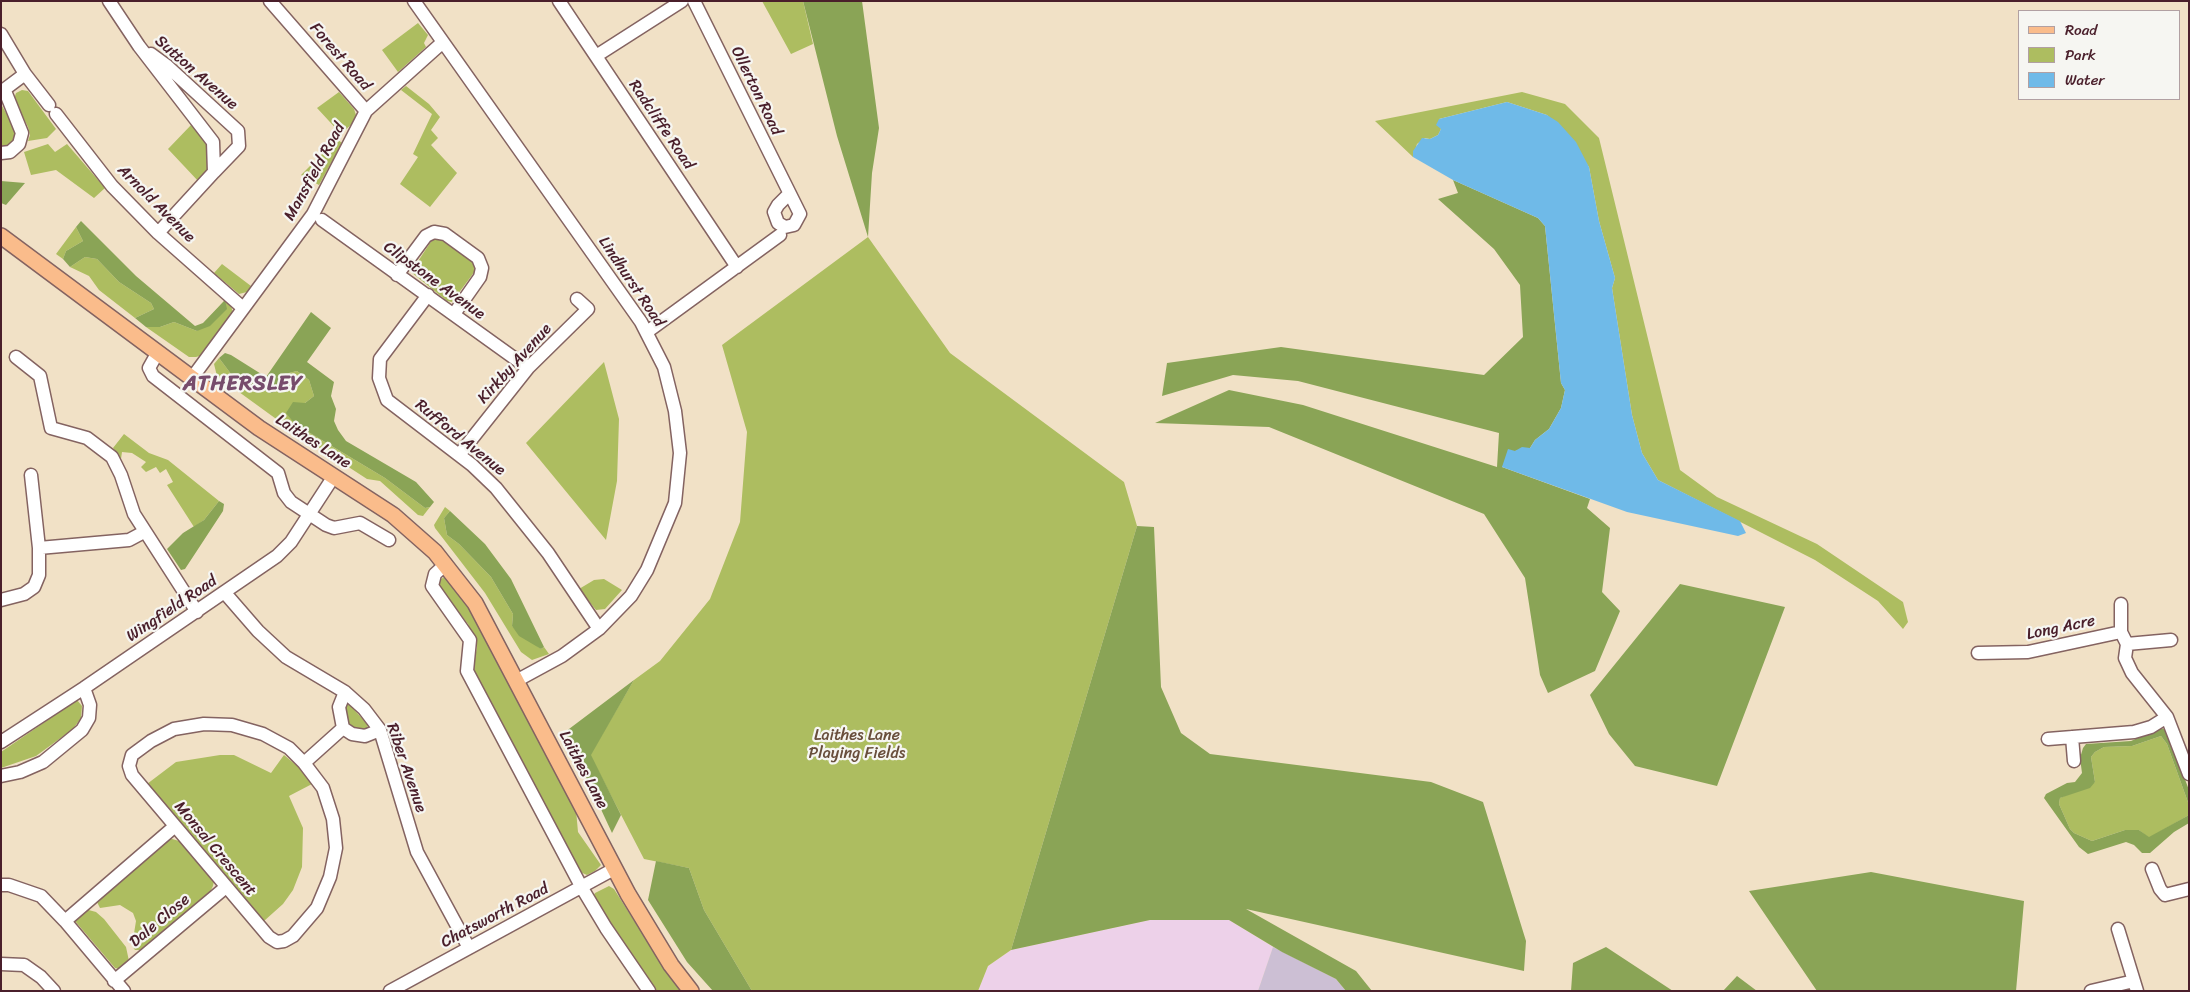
<!DOCTYPE html>
<style>
body{margin:0}
#map{position:relative;width:2190px;height:992px;overflow:hidden;background:#f1e1c6;font-family:Sriracha,sans-serif}
canvas{display:block}
.frame{position:absolute;inset:0;border:2px solid #4a1f2b;pointer-events:none}
.legend{position:absolute;left:2018px;top:10px;width:162px;height:90px;box-sizing:border-box;background:#f6f6f2;border:1px solid #b1a0a2;margin:0;padding:6px 9px;list-style:none;font-size:15px;color:#4a1f2b}
.legend li{display:flex;align-items:center;gap:10px;height:25px}
.legend b{width:25px;border:1px solid #b1a0a2}
</style>
<div id="map">
<canvas width="2190" height="992"></canvas>
<div class="frame"></div>
<ul class="legend">
<li><b style="height:6px;background:#fabc8b"></b>Road</li>
<li><b style="height:14px;background:#adbd60"></b>Park</li>
<li><b style="height:14px;background:#6fbae8"></b>Water</li>
</ul>
</div>
<script>
const context = document.querySelector('canvas').getContext('2d');
context.lineJoin = 'round';
function paint(path, color) {
  context.fillStyle = color;
  context.fill(path, 'evenodd');
}
function toPath(rows) {
  const path = new Path2D();
  for (const r of rows) {
    path.moveTo(r[0], r[1]);
    for (let i = 2; i < r.length; i += 2) path.lineTo(r[i], r[i + 1]);
  }
  return path;
}
function strokePath(path, color, width, dash) {
  context.strokeStyle = color;
  context.lineWidth = width;
  context.lineCap = dash ? 'butt' : 'round';
  context.setLineDash(dash || []);
  context.stroke(path);
}
function label(font, color, halo, rows, align = 'center') {
  context.font = font + ' Sriracha,sans-serif';
  context.lineWidth = 4.5;
  context.setLineDash([]);
  context.textBaseline = 'middle';
  context.strokeStyle = halo;
  context.fillStyle = color;
  for (const [text, x, y, turn = 0] of rows) {
    context.save();
    context.translate(x, y);
    context.rotate((+turn || 0) * Math.PI / 180);
    context.textAlign = isNaN(turn) ? turn : align;
    if (halo) context.strokeText(text, 0, 0);
    context.fillText(text, 0, 0);
    context.restore();
  }
}
paint(toPath([
 [1150,920,1229,920,1273,947,1258,991,978,991,988,966,1011,950]
]), '#edd1e9');
paint(toPath([
 [1273,947,1336,979,1346,991,1258,991]
]), '#ccbfd4');
paint(toPath([
 [762,1,803,1,813,44,791,54],
 [418,23,428,35,424,43,426,47,398,72,382,50],
 [406,86,429,104,440,117,431,130,438,138,431,145,457,173,430,207,400,184,418,157,413,154,432,114,401,90],
 [22,90,28,91,56,129,47,138,28,141,30,135,28,127,14,99,16,93],
 [339,92,354,109,356,115,354,122,341,134,317,108],
 [1522,92,1565,104,1599,138,1680,470,1717,497,1817,544,1903,602,1908,622,1903,629,1878,601,1815,560,1658,480,1642,453,1632,415,1612,288,1615,278,1599,221,1589,167,1547,115,1507,102,1439,119,1441,129,1438,135,1430,139,1425,138,1417,144,1413,157,1375,121],
 [1,104,16,131,16,139,5,147,1,146],
 [192,124,206,143,208,151,207,172,199,182,168,149],
 [337,139,342,143,319,185,301,175],
 [48,144,55,152,67,144,105,188,94,198,56,170,31,175,24,152],
 [76,227,83,241,66,251,63,259,56,254],
 [868,237,950,353,1124,482,1137,526,1011,950,988,966,978,991,752,991,704,910,689,868,644,859,590,755,634,680,660,661,710,599,740,522,747,432,722,345],
 [437,238,442,239,472,262,474,266,475,271,452,302,447,301,411,272,432,240],
 [85,257,97,259,119,282,151,303,154,309,135,318,99,290,89,276,70,267],
 [222,264,251,286,247,292,239,294,214,273],
 [225,300,231,305,233,313,203,355,196,357,189,357,146,327,160,327,174,322,197,331],
 [219,358,237,382,272,393,283,386,289,373,297,371,309,380,314,396,305,403,295,424,385,478,425,508,430,507,423,516,418,515,380,481,367,479,290,429,217,376,214,364],
 [604,362,619,419,617,481,606,540,526,443],
 [124,434,149,453,168,460,219,501,204,520,194,527,167,485,173,482,166,469,160,473,156,467,146,472,141,467,146,462,132,453,122,452,121,459,113,448],
 [445,507,450,511,444,518,447,535,459,544,491,577,513,614,512,626,541,649,544,647,549,654,532,660,521,652,485,593,435,528,434,525],
 [444,577,450,579,470,609,576,810,578,832,601,865,595,871,587,875,580,872,473,669,477,647,474,639,468,624,439,587,437,582],
 [604,579,622,590,605,609,596,610,579,589,594,580],
 [77,700,82,706,81,718,73,729,36,756,1,768,1,752],
 [349,704,368,725,367,729,362,732,348,724,344,707],
 [2161,736,2167,744,2189,805,2189,815,2149,838,2139,830,2125,830,2092,841,2074,833,2070,829,2059,804,2060,798,2095,782,2091,757,2095,752,2104,747,2132,746],
 [220,755,234,755,271,773,284,755,302,770,312,784,289,796,303,828,302,867,293,890,283,904,264,921,147,784,176,762],
 [169,838,179,841,214,881,213,886,210,892,140,950,135,950,132,946,136,921,133,913,120,905,100,908,96,900],
 [609,886,614,889,659,960,684,991,656,991,621,943,593,897,595,893],
 [85,909,96,912,104,919,126,947,129,961,120,969,115,968,75,921,76,917]
]), '#adbd60');
paint(toPath([
 [803,1,862,1,879,128,872,173,868,237,837,136],
 [1453,180,1538,218,1545,226,1561,383,1565,390,1561,408,1549,429,1535,440,1530,448,1515,451,1502,467,1590,499,1587,508,1610,528,1602,592,1620,611,1595,671,1548,693,1540,675,1525,578,1484,514,1269,427,1155,423,1229,390,1303,405,1497,467,1499,433,1298,381,1233,375,1162,396,1167,363,1281,347,1484,375,1523,337,1520,285,1494,249,1438,199,1458,193],
 [1,181,25,183,6,205,1,203],
 [81,221,136,276,195,326,203,323,225,300,227,309,210,326,197,331,174,322,160,327,146,327,135,318,154,309,151,303,119,282,97,259,85,257,70,267,63,259,66,251,83,241,76,227],
 [311,312,331,328,307,362,334,382,331,396,336,409,334,421,338,430,346,441,416,482,434,502,430,507,425,508,385,478,295,424,286,413,293,402,305,403,314,396,309,380,297,371,289,373,283,386,272,393,237,382,219,358,225,353,231,355,266,377],
 [219,501,224,504,223,511,185,569,181,570,167,549,183,533,204,520],
 [450,511,485,544,511,579,544,647,541,649,519,636,512,626,513,614,491,577,459,544,447,535,444,518],
 [1137,526,1154,527,1161,687,1181,733,1210,754,1431,782,1483,802,1526,941,1524,971,1246,909,1356,971,1372,991,1346,991,1336,979,1282,952,1229,920,1150,920,1011,950],
 [1680,584,1785,607,1717,786,1635,766,1609,734,1590,695],
 [634,680,591,755,621,815,612,833,565,732],
 [2161,728,2166,730,2169,737,2189,790,2189,805,2167,744,2161,736,2132,746,2104,747,2095,752,2091,757,2095,782,2090,788,2060,798,2059,804,2070,829,2074,833,2092,841,2125,830,2139,830,2149,837,2189,815,2189,823,2174,832,2150,853,2142,853,2134,845,2126,842,2088,854,2079,847,2044,798,2046,794,2067,783,2075,782,2082,773,2080,758,2083,748,2086,744,2131,741],
 [656,861,689,868,704,910,752,991,713,991,687,962,648,900],
 [1871,872,2024,901,2016,991,1817,991,1749,891],
 [1606,947,1673,991,1571,991,1573,963],
 [1737,976,1757,991,1723,991]
]), '#8aa456');
paint(toPath([
 [1507,102,1547,115,1558,122,1576,142,1589,167,1599,221,1615,278,1612,288,1632,415,1642,453,1658,480,1740,521,1746,533,1738,536,1627,512,1502,467,1508,449,1515,451,1522,447,1530,448,1535,440,1549,429,1561,408,1565,390,1561,383,1545,226,1538,218,1453,180,1413,157,1413,151,1422,138,1430,139,1438,135,1441,129,1436,125,1439,119]
]), '#6fbae8');
const minor = toPath([
 [109,1,139,46,213,142,214,172,158,233],
 [270,1,366,111],
 [414,1,641,322,664,367,675,411,680,453,675,503,647,570,631,596,599,629,562,656,516,681],
 [559,1,737,267],
 [694,1,800,214,794,225,785,227,778,223,774,212,778,205,789,194],
 [1,34,25,74,49,105],
 [151,54,166,65,238,131,239,146,214,172],
 [596,56,682,1],
 [1,92,25,74],
 [56,114,112,186,158,233,243,308],
 [1,153,10,152,19,144,22,133,5,91],
 [322,220,528,368],
 [397,275,426,236,434,232,445,234,478,258,482,268,480,277,454,314],
 [428,295,380,359,379,378,387,400,472,465,496,488,548,553,599,629],
 [647,332,780,235],
 [158,352,149,368,153,376,278,473,284,493,291,502,326,525,334,528,360,523,389,540],
 [16,357,40,376,51,428,87,438,112,457,121,475,134,514,197,612],
 [192,378,313,214,366,111,443,42],
 [459,455,528,368,588,309,577,299],
 [31,475,39,548,129,540,144,532],
 [446,564,435,574,432,586,470,640,467,671,582,888,606,928,649,991],
 [225,593,258,631,286,657,345,692,364,709,380,730,417,852,469,948],
 [1,600,24,594,34,587,39,575,39,548],
 [2121,604,2121,632,2127,644,2125,658,2132,673,2167,717,2189,774],
 [2127,644,2171,640],
 [1978,653,2028,652,2121,632],
 [345,692,339,707,343,728,352,734,365,736,380,730],
 [204,724,232,725,263,734,289,748,304,763,323,788,333,819,336,848,330,877,317,908,293,936,284,941,277,942,269,937,132,775,129,766,132,755,151,741,174,729,204,724],
 [2072,737,2074,761],
 [2048,739,2134,732,2151,727,2167,717],
 [1,742,84,688,277,556,291,542,334,476],
 [304,763,343,728],
 [1,776,20,772,43,762,82,730,89,718,90,705,84,688],
 [2152,869,2160,889,2165,895,2189,889],
 [1,885,9,885,41,896,65,921,124,991],
 [65,921,174,827],
 [2118,929,2137,991],
 [1,964,24,965,41,977,54,991],
 [114,981,226,887],
 [390,991,614,869],
 [2091,991,2134,981]
]);
const major = toPath([
 [1,236,259,428,393,515,435,552,475,603,628,894,671,965,691,991]
]);
strokePath(minor, '#846361', 15);
strokePath(major, '#846361', 18);
strokePath(minor, '#fff', 12);
strokePath(major, '#fabc8b', 15);
label('16px', '#4a1f2b', '#f6f6f2', [
 ["Forest Road",340,57,49],
 ["Sutton Avenue",196,73,41],
 ["Ollerton Road",756,91,64],
 ["Radcliffe Road",661,125,56],
 ["Mansfield Road",315,172,-61],
 ["Arnold Avenue",156,204,45],
 ["Clipstone Avenue",434,281,36],
 ["Lindhurst Road",631,282,56],
 ["Kirkby Avenue",515,364,-48],
 ["Rufford Avenue",460,438,39],
 ["Laithes Lane",313,442,33],
 ["Wingfield Road",172,609,-34],
 ["Long Acre",2061,628,-12],
 ["Riber Avenue",406,768,71],
 ["Laithes Lane",583,770,62],
 ["Monsal Crescent",215,849,50],
 ["Chatsworth Road",495,916,-28],
 ["Dale Close",160,921,-40]
]);
label('16px', '#684e3b', '#f6f6f2', [
 ["Laithes Lane",857,736],
 ["Playing Fields",857,754]
]);
context.letterSpacing = '1px';
label('bold 21px', '#774c6c', '#f6f6f2', [
 ["ATHERSLEY",243,385]
]);
context.letterSpacing = '0px';
</script>
